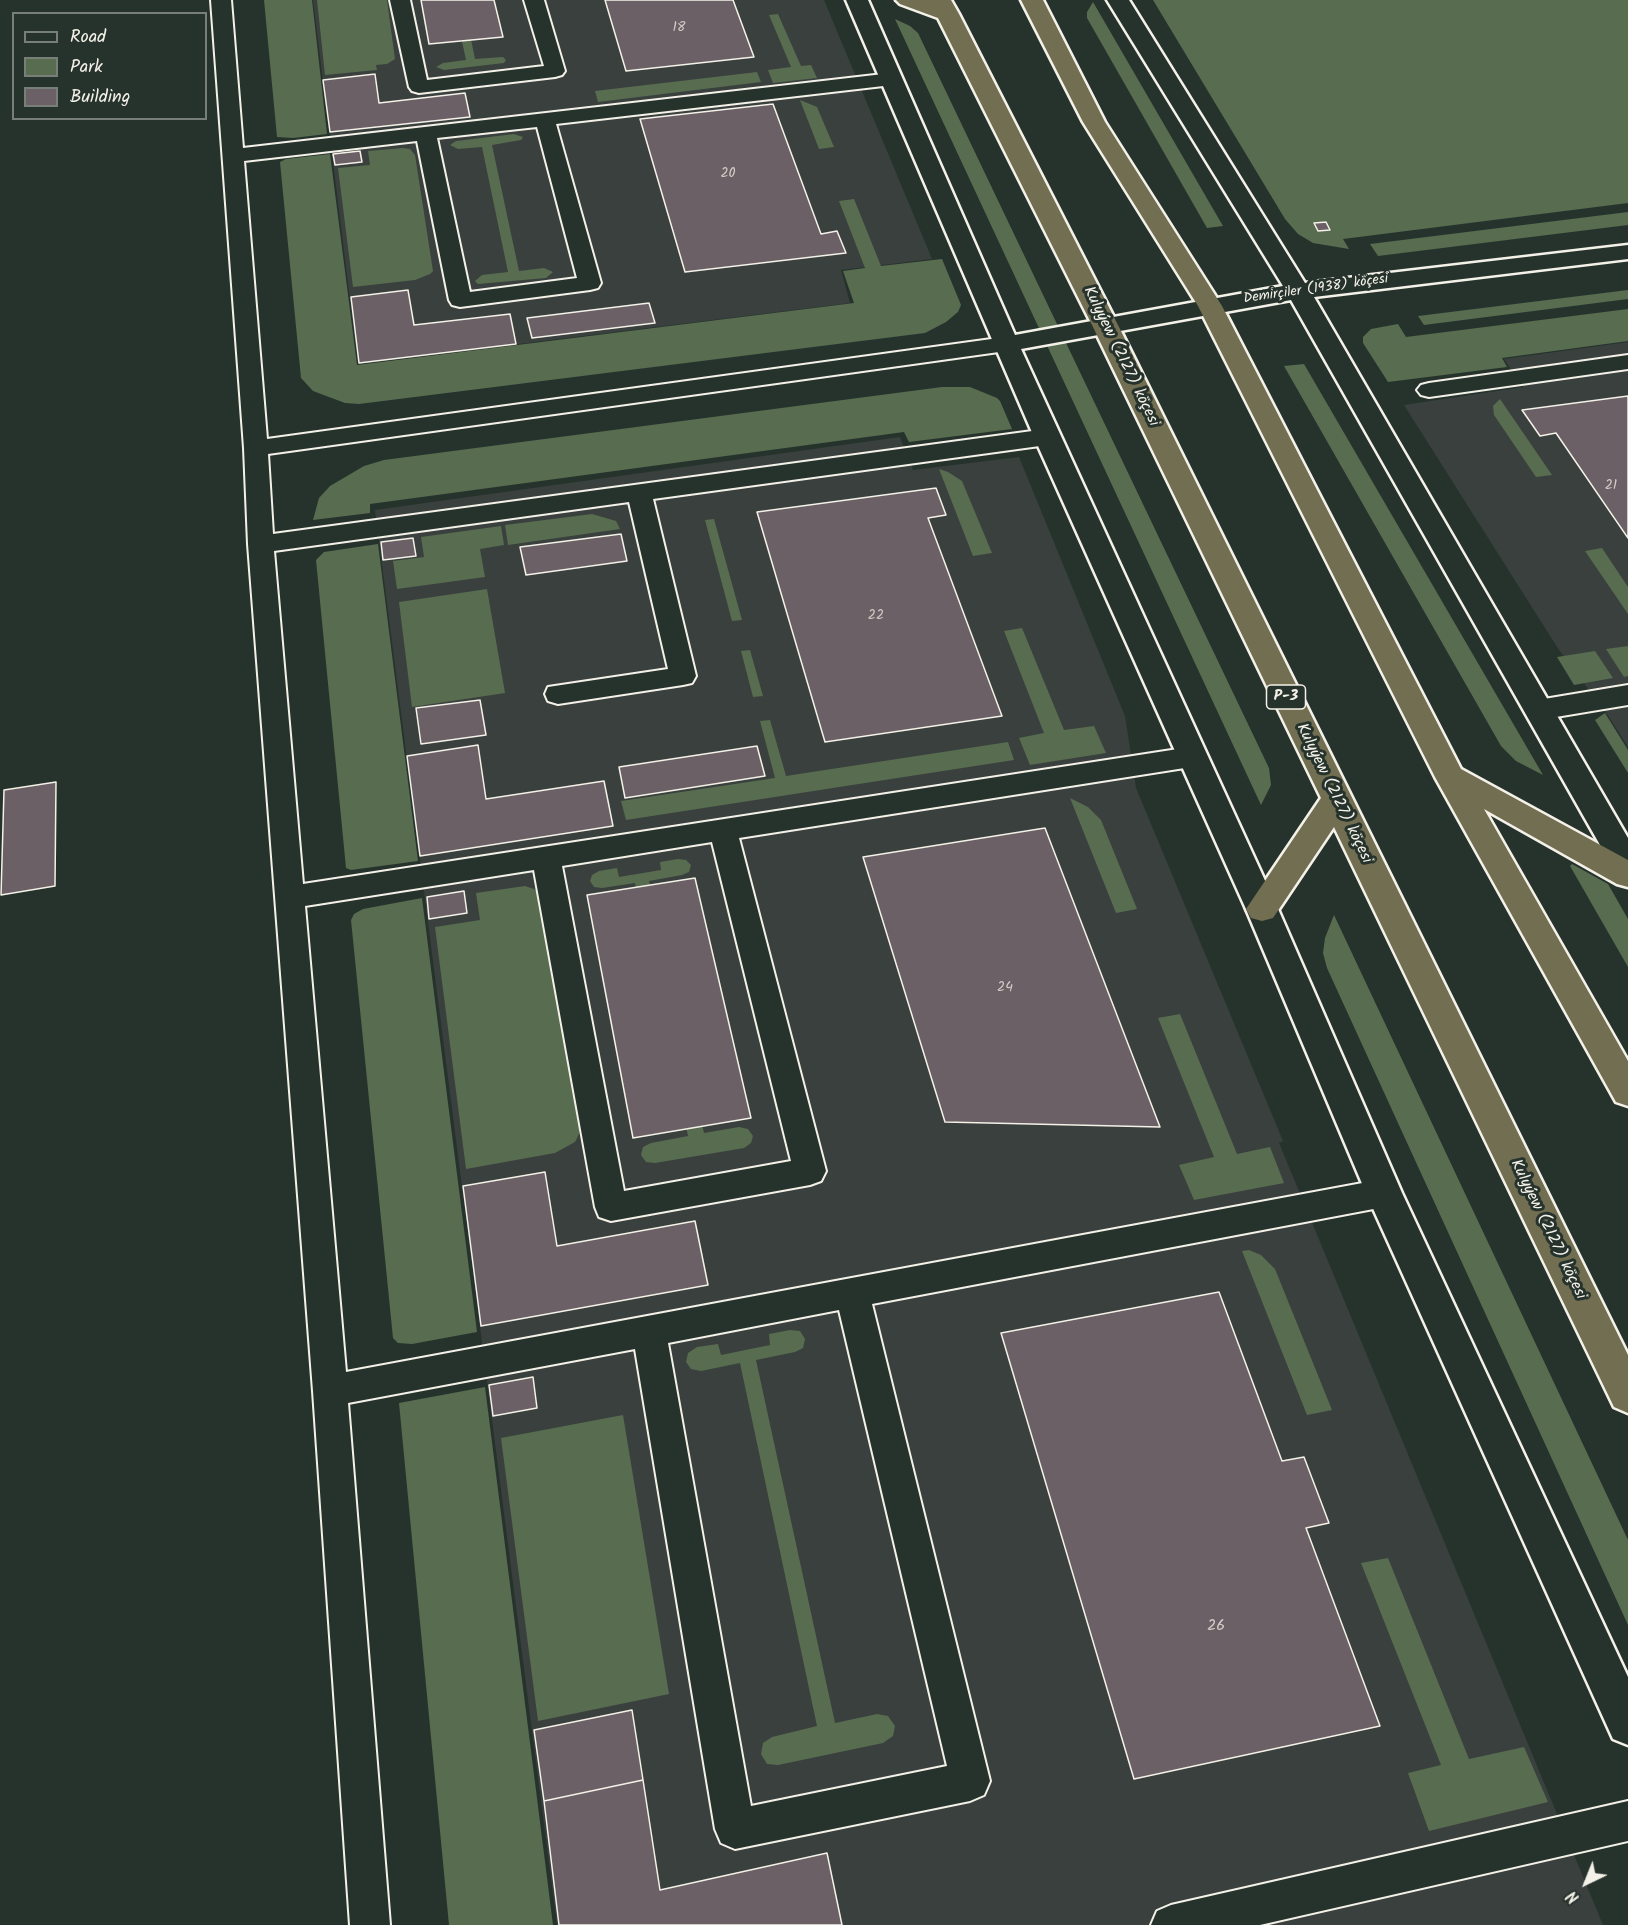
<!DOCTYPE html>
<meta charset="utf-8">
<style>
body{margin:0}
#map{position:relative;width:1628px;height:1925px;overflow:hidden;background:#26332d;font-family:Kalam,sans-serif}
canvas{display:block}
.legend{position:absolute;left:12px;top:12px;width:195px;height:108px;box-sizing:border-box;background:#26332d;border:2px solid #787f78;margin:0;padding:8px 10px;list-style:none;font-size:18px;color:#f4f1e8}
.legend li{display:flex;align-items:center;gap:12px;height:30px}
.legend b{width:30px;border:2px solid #787f78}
.north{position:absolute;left:1556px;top:1853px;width:60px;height:60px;-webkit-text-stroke:4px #26332d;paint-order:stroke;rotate:223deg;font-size:16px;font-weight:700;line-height:24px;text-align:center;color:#f4f1e8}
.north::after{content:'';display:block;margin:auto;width:21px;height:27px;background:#f4f1e8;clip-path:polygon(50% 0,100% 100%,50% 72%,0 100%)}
</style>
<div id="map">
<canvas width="1628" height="1925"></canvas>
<ul class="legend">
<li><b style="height:8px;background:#26332d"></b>Road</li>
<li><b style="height:16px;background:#586c50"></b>Park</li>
<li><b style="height:16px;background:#6a6065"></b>Building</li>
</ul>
<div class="north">N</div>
</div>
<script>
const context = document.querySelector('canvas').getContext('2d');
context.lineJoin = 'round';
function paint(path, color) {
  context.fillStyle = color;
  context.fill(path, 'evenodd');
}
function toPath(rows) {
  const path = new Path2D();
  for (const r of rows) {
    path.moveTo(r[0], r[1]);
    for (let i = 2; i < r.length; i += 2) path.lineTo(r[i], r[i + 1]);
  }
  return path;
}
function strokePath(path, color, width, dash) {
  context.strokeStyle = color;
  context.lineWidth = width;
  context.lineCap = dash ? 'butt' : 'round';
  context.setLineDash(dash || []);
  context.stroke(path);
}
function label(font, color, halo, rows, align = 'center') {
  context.font = font + ' Kalam,sans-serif';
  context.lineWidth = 6;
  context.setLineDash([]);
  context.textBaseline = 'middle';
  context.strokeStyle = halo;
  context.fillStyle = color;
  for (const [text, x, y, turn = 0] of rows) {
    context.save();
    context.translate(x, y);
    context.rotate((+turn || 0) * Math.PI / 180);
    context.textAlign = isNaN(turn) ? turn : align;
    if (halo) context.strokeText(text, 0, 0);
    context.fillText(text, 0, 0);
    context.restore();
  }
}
paint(toPath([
 [313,0,824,0,932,259,841,270,850,303,358,364],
 [1628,342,1628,747,1607,714,1559,650,1404,405,1523,387,1504,359],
 [900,437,913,470,1019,457,1125,716,1136,788,1283,1141,1279,1143,1603,1925,557,1925,375,510]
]), '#3a403e');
paint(toPath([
 [264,0,312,0,327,134,293,138,277,137],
 [317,0,387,0,395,59,387,64,376,65,377,70,325,75],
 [453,0,463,0,475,59,503,57,506,60,504,63,444,70,436,67,443,63,466,60],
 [1153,0,1628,0,1628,203,1343,239,1349,249,1313,243,1298,234,1285,219],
 [1093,2,1223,226,1207,228,1087,18,1087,12],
 [778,14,801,66,811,65,817,78,773,83,768,70,791,67,769,15],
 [895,19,910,26,918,33,1269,768,1271,785,1261,805],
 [757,72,761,82,598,102,595,91],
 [800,100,817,107,834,147,819,149],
 [514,134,523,137,521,140,492,145,519,271,544,268,553,272,546,278,478,284,475,281,482,275,508,272,482,147,458,149,450,145,456,141],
 [403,148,410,149,415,155,433,271,430,274,415,280,353,287,338,168,370,165,368,151],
 [330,154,357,365,854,303,843,271,865,268,839,201,854,199,881,266,942,259,961,305,958,312,946,322,925,333,359,404,345,403,313,391,301,378,280,162,286,159],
 [1628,212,1628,225,1378,256,1370,244],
 [1628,290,1628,299,1424,325,1418,316],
 [1628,309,1628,341,1502,358,1507,367,1388,382,1363,343,1363,337,1371,329,1398,324,1406,337],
 [1304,364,1543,775,1516,761,1501,746,1284,366],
 [942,387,970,387,997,398,1000,401,1012,429,909,442,904,432,370,504,370,513,313,520,319,498,330,486,364,466,384,460],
 [1500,399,1552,475,1536,477,1494,415,1493,406],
 [939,469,948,472,962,481,992,553,973,556],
 [592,514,616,521,620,529,508,545,505,525],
 [714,519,742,620,732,621,705,520],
 [501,526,504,545,480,549,485,577,397,589,393,561,424,557,421,537],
 [378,544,418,861,351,870,346,868,316,560,324,552],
 [1602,548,1628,587,1628,614,1585,551],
 [487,589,505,693,412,707,399,602],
 [1022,628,1064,730,1094,726,1106,753,1030,765,1019,738,1044,733,1004,631],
 [1628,646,1628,676,1624,677,1606,649],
 [750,650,763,696,753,697,741,651],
 [1595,651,1613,678,1574,685,1557,657],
 [1605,713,1628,750,1628,773,1595,720],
 [770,720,786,776,1008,742,1014,760,626,820,621,801,775,778,760,721],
 [1070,798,1088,807,1101,820,1137,909,1116,913],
 [678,859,686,860,691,865,689,872,682,875,649,881,704,1133,739,1127,748,1129,753,1136,751,1143,744,1148,655,1163,646,1162,641,1155,643,1147,651,1143,688,1136,635,883,602,888,594,887,590,881,592,875,599,871,617,868,619,877,661,870,660,862],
 [1572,864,1608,884,1628,919,1628,967,1570,866],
 [525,886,534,889,540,894,580,1125,579,1134,575,1142,555,1153,466,1169,435,927,480,920,476,893],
 [422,898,477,1332,412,1344,398,1343,393,1338,351,920,354,914,363,909],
 [1334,915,1628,1540,1628,1625,1327,968,1323,953,1325,938],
 [1180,1014,1237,1154,1270,1147,1284,1183,1194,1200,1179,1165,1214,1157,1158,1018],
 [1249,1250,1261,1255,1275,1269,1332,1410,1307,1415,1242,1251],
 [790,1330,800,1331,805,1339,803,1348,795,1352,756,1360,835,1723,877,1714,888,1716,895,1726,893,1736,883,1743,778,1765,767,1764,761,1754,763,1743,772,1737,817,1726,740,1363,701,1371,691,1369,686,1362,688,1353,697,1347,718,1344,721,1355,770,1345,769,1334],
 [485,1387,553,1925,449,1925,399,1403],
 [623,1415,669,1694,538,1721,501,1438],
 [1388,1558,1469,1759,1524,1747,1548,1802,1429,1831,1408,1773,1441,1765,1361,1563]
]), '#586c50');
const building = toPath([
 [421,0,494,0,503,37,429,44,421,0],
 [605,0,733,0,754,57,626,71,605,0],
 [375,74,379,103,465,93,470,117,330,132,323,80,375,74],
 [773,104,821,234,837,231,846,253,685,272,640,119,773,104],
 [360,151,362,162,335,165,333,154,360,151],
 [1326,222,1330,230,1318,231,1314,223,1326,222],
 [408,290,414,325,510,314,516,344,359,363,351,297,408,290],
 [649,303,655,323,532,338,527,318,649,303],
 [1628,396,1628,538,1556,433,1540,436,1522,410,1628,396],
 [936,488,946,515,928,518,1002,716,825,742,757,512,936,488],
 [621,534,627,561,526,575,520,547,621,534],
 [413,538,416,556,383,560,381,542,413,538],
 [480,700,486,735,421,744,416,708,480,700],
 [478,745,486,799,604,781,613,826,420,856,407,756,478,745],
 [757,746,765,776,625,798,619,767,757,746],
 [56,782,55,886,1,895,4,790,56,782],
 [1045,828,1160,1127,945,1122,863,857,1045,828],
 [695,878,751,1118,633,1138,587,895,695,878],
 [464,891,467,913,429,919,427,897,464,891],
 [545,1172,557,1246,695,1221,708,1285,481,1326,463,1186,545,1172],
 [1219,1292,1282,1461,1304,1457,1329,1523,1306,1528,1380,1726,1134,1779,1001,1333,1219,1292],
 [533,1377,537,1408,493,1416,489,1385,533,1377],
 [632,1710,643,1780,544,1801,534,1730,632,1710],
 [643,1780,660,1890,827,1853,842,1925,559,1925,544,1801,643,1780]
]);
paint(building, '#6a6065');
strokePath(building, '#f4f1e8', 1.5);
const service = toPath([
 [211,0,231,0,243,148,892,73,899,75,902,79,899,83,892,85,556,124,601,283,598,288,590,290,460,307,452,305,449,300,417,141,244,161,267,439,1006,337,1014,339,1018,344,1014,349,1006,351,268,454,273,534,1047,429,1056,432,1059,437,1056,442,1047,445,653,499,696,676,692,683,683,685,558,704,548,701,545,694,548,687,668,669,629,502,274,551,303,884,1191,747,1201,750,1205,757,1201,764,1191,767,739,838,826,1171,821,1181,810,1185,611,1221,599,1217,595,1207,534,870,305,906,346,1372,1384,1179,1396,1183,1400,1193,1396,1203,1384,1207,872,1304,990,1781,984,1795,970,1801,735,1849,721,1843,715,1829,635,1349,348,1403,390,1925,350,1925,313,1391,248,544,244,448,211,0],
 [537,127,577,278,470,292,437,138,537,127],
 [712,842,791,1161,624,1191,562,866,712,842],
 [839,1310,947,1766,751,1806,668,1343,839,1310],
 [390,0,410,0,427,80,544,66,524,0,544,0,565,71,562,75,555,77,419,93,412,91,409,87,390,0],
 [1628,355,1628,369,1429,397,1421,395,1417,390,1421,385,1429,383,1628,355],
 [1628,685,1628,705,1538,720,1528,717,1524,710,1528,703,1538,700,1628,685],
 [1628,1801,1628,1841,1260,1925,1151,1925,1157,1911,1171,1905,1628,1801]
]);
const minor = toPath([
 [846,0,868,0,1015,335,1283,286,1107,0,1129,0,1305,283,1628,245,1628,259,1314,297,1628,838,1628,878,1617,875,1291,300,1021,349,1278,909,1402,1193,1628,1677,1628,1745,1613,1739,1366,1193,1246,909,1034,437,846,0]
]);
const trunk = toPath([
 [896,0,951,0,959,14,1118,325,1628,1355,1628,1413,1614,1407,1334,827,1273,918,1262,921,1251,918,1246,909,1321,798,1092,325,938,18,900,4,896,0],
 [1021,0,1043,0,1105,122,1222,306,1461,769,1628,860,1628,887,1617,884,1484,809,1628,1061,1628,1106,1616,1102,1435,777,1198,306,1083,122,1021,0]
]);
strokePath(service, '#f4f1e8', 4);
strokePath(minor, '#f4f1e8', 5);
strokePath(trunk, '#f4f1e8', 5);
paint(service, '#26332d');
paint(minor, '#26332d');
paint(trunk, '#726e52');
label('14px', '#d2cdc7', null, [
 ["18",679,29],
 ["20",728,175],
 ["21",1611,487],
 ["22",876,617],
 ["24",1005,989]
]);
label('14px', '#f4f1e8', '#26332d', [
 ["Demirçiler (1938) köçesi",1316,290,-8]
]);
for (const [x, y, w] of [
 [1286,697,39]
]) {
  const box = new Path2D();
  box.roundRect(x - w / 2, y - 12, w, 24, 4.5);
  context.fillStyle = '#26332d';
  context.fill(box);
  strokePath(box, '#f4f1e8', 1.5);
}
label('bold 15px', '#f4f1e8', null, [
 ["P-3",1286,697]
]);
label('16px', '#f4f1e8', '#26332d', [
 ["Kulyýew (2127) köçesi",1120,357,64],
 ["Kulyýew (2127) köçesi",1333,794,64],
 ["Kulyýew (2127) köçesi",1547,1230,64]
]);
label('16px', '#d2cdc7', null, [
 ["26",1216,1627]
]);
</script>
